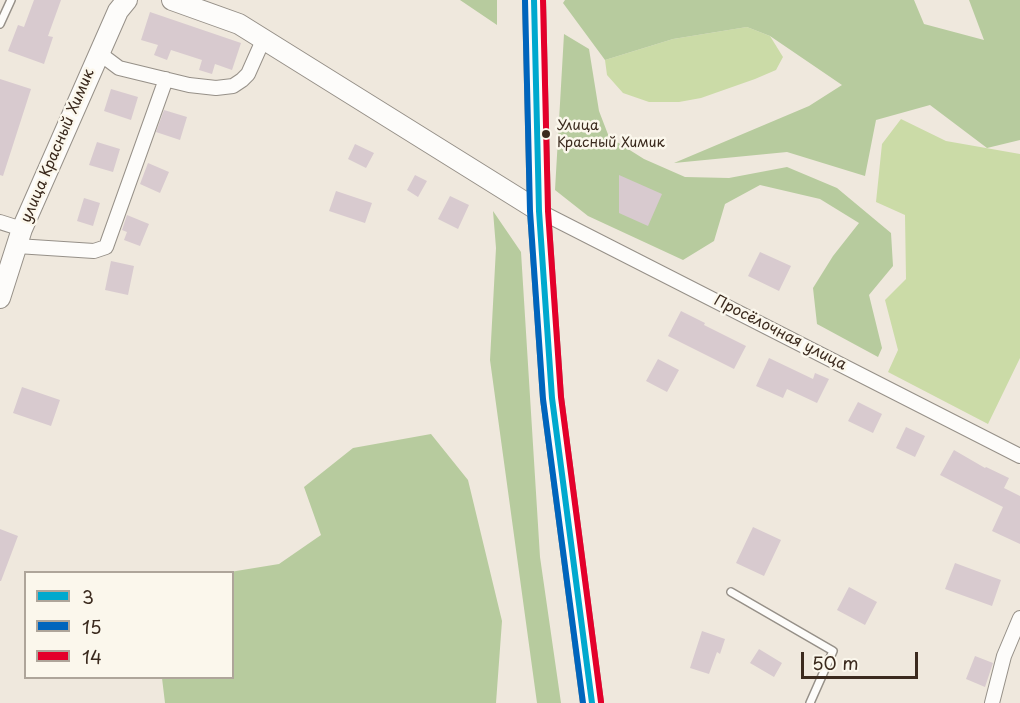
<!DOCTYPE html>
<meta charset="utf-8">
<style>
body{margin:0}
#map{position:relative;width:1020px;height:703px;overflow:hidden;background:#efe8dd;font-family:"Playpen Sans",sans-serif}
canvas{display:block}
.legend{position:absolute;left:24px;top:571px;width:210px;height:108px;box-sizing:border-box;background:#fbf7ec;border:2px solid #aea59a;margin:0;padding:8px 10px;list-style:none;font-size:18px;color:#3b2a1e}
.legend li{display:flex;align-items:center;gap:12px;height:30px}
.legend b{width:30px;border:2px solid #aea59a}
.scale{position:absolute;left:801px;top:652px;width:117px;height:27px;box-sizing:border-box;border:3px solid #3b2a1e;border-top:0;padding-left:8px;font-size:18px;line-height:21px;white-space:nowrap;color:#3b2a1e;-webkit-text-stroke:4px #fbf7ec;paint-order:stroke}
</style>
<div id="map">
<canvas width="1020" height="703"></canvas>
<ul class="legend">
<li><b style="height:8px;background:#00a9ce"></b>3</li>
<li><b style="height:8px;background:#0065bd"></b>15</li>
<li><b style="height:8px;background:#e4002b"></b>14</li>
</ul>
<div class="scale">50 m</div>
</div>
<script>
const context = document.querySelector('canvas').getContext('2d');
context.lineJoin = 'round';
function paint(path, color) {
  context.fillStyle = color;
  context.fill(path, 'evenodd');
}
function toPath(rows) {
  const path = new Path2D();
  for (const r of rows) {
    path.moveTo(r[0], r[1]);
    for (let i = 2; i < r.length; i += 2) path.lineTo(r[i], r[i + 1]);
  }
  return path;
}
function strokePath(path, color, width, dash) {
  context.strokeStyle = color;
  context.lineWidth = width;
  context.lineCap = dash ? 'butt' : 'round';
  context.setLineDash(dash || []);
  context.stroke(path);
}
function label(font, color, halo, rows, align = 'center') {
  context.font = font + ' "Playpen Sans",sans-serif';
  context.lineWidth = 5;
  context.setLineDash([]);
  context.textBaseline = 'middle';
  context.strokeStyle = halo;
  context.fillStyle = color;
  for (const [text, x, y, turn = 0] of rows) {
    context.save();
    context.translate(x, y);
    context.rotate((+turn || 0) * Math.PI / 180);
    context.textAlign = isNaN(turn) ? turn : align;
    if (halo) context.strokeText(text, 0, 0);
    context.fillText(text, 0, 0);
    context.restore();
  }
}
paint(toPath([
 [747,27,770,36,783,57,776,70,755,79,701,98,679,102,649,102,623,93,607,75,605,60,673,39],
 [901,119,946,141,1020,154,1020,358,988,424,888,372,898,350,885,300,906,279,905,215,876,202,882,144]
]), '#cbdba7');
paint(toPath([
 [460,0,497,0,497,25],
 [565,0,914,0,924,24,984,40,969,0,1020,0,1020,140,987,148,930,105,876,120,865,176,787,152,674,163,809,106,842,85,770,36,747,27,673,39,605,60,563,3],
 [564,34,589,49,599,111,609,137,644,159,685,177,729,178,787,167,837,188,891,233,893,266,869,295,882,348,878,357,817,324,813,288,833,256,859,223,820,199,760,185,725,204,714,241,683,260,588,216,555,190],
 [493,211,521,252,540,557,561,703,537,703,490,360,496,248],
 [431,434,468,480,502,621,496,703,165,703,162,678,232,678,232,572,230,572,279,564,321,535,304,487,353,448]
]), '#b7cb9e');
paint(toPath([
 [34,0,61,0,48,36,53,37,44,64,8,51,18,25,24,27],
 [150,12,241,43,232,70,215,64,212,74,199,70,202,60,171,50,167,60,154,55,158,45,141,40],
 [0,79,31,89,3,176,0,175],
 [111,89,138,97,131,120,104,111],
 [164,110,187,117,180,140,156,132],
 [97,142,120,149,113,172,89,165],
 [355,144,374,153,366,168,348,159],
 [148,163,169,172,160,193,140,184],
 [415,175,427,181,418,197,407,190],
 [619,175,662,194,648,226,619,213],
 [336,191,372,203,365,223,329,211],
 [450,196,469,205,458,229,438,219],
 [84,198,100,203,93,226,77,221],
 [127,215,149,224,140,246,124,240,127,232,122,230],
 [760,252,791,266,779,291,748,276],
 [111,261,134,266,128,295,105,290],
 [681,311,705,323,704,325,746,346,734,369,668,336],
 [769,358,813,379,815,373,829,379,817,403,787,389,783,398,756,386],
 [658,359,679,370,667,392,646,381],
 [22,387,60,400,51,426,13,413],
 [858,402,882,414,873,433,848,421],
 [906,427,925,436,915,457,896,448],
 [954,450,985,468,986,467,1009,478,1004,488,1020,496,1020,544,992,531,1003,507,940,475],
 [753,527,781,540,764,576,736,563],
 [0,529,18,536,1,581,0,581],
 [955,563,1001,580,992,606,945,589],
 [849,587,877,602,865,625,837,610],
 [702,631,725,639,720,654,717,652,709,674,690,668],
 [759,649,782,663,774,677,750,663],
 [975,656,993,663,985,687,966,679]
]), '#d8cacf');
const lane = toPath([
 [0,24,11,0],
 [731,592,833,651,810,703]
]);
const street = toPath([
 [99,53,119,68,189,85,216,88,233,86,242,80,248,74,264,38],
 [539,211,1020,456],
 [0,222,22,229],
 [17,246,94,251,106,247,166,79],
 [992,703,1004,656,1020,618]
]);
const secondary = toPath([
 [172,0,239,24,539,211],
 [0,298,22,229,118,11,127,0]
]);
const primary = toPath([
 [534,0,539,211,552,398,592,703]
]);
strokePath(lane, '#969088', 10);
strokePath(street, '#969088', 16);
strokePath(secondary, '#969088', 22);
strokePath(primary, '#969088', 24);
strokePath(lane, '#fdfcfa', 7);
strokePath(street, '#fdfcfa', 14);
strokePath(secondary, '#fdfcfa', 20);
strokePath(primary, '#fdfcfa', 21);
strokePath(toPath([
 [534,0,539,211,552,398,592,703]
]), '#00a9ce', 6);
strokePath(toPath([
 [525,0,530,211,543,399,583,703]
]), '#0065bd', 6);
strokePath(toPath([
 [543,0,548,211,561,397,601,702]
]), '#e4002b', 6);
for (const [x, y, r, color] of [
 [546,134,5,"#3b2a1e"]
]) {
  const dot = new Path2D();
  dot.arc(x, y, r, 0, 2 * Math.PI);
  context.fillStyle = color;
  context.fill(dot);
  strokePath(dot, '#fbf7ec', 2);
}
label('14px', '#3b2a1e', '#fbf7ec', [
 ["Улица",557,126],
 ["Красный Химик",557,143]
], 'left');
label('15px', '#3b2a1e', '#fbf7ec', [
 ["улица Красный Химик",58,146,-67],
 ["Просёлочная улица",780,333,27]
]);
</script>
